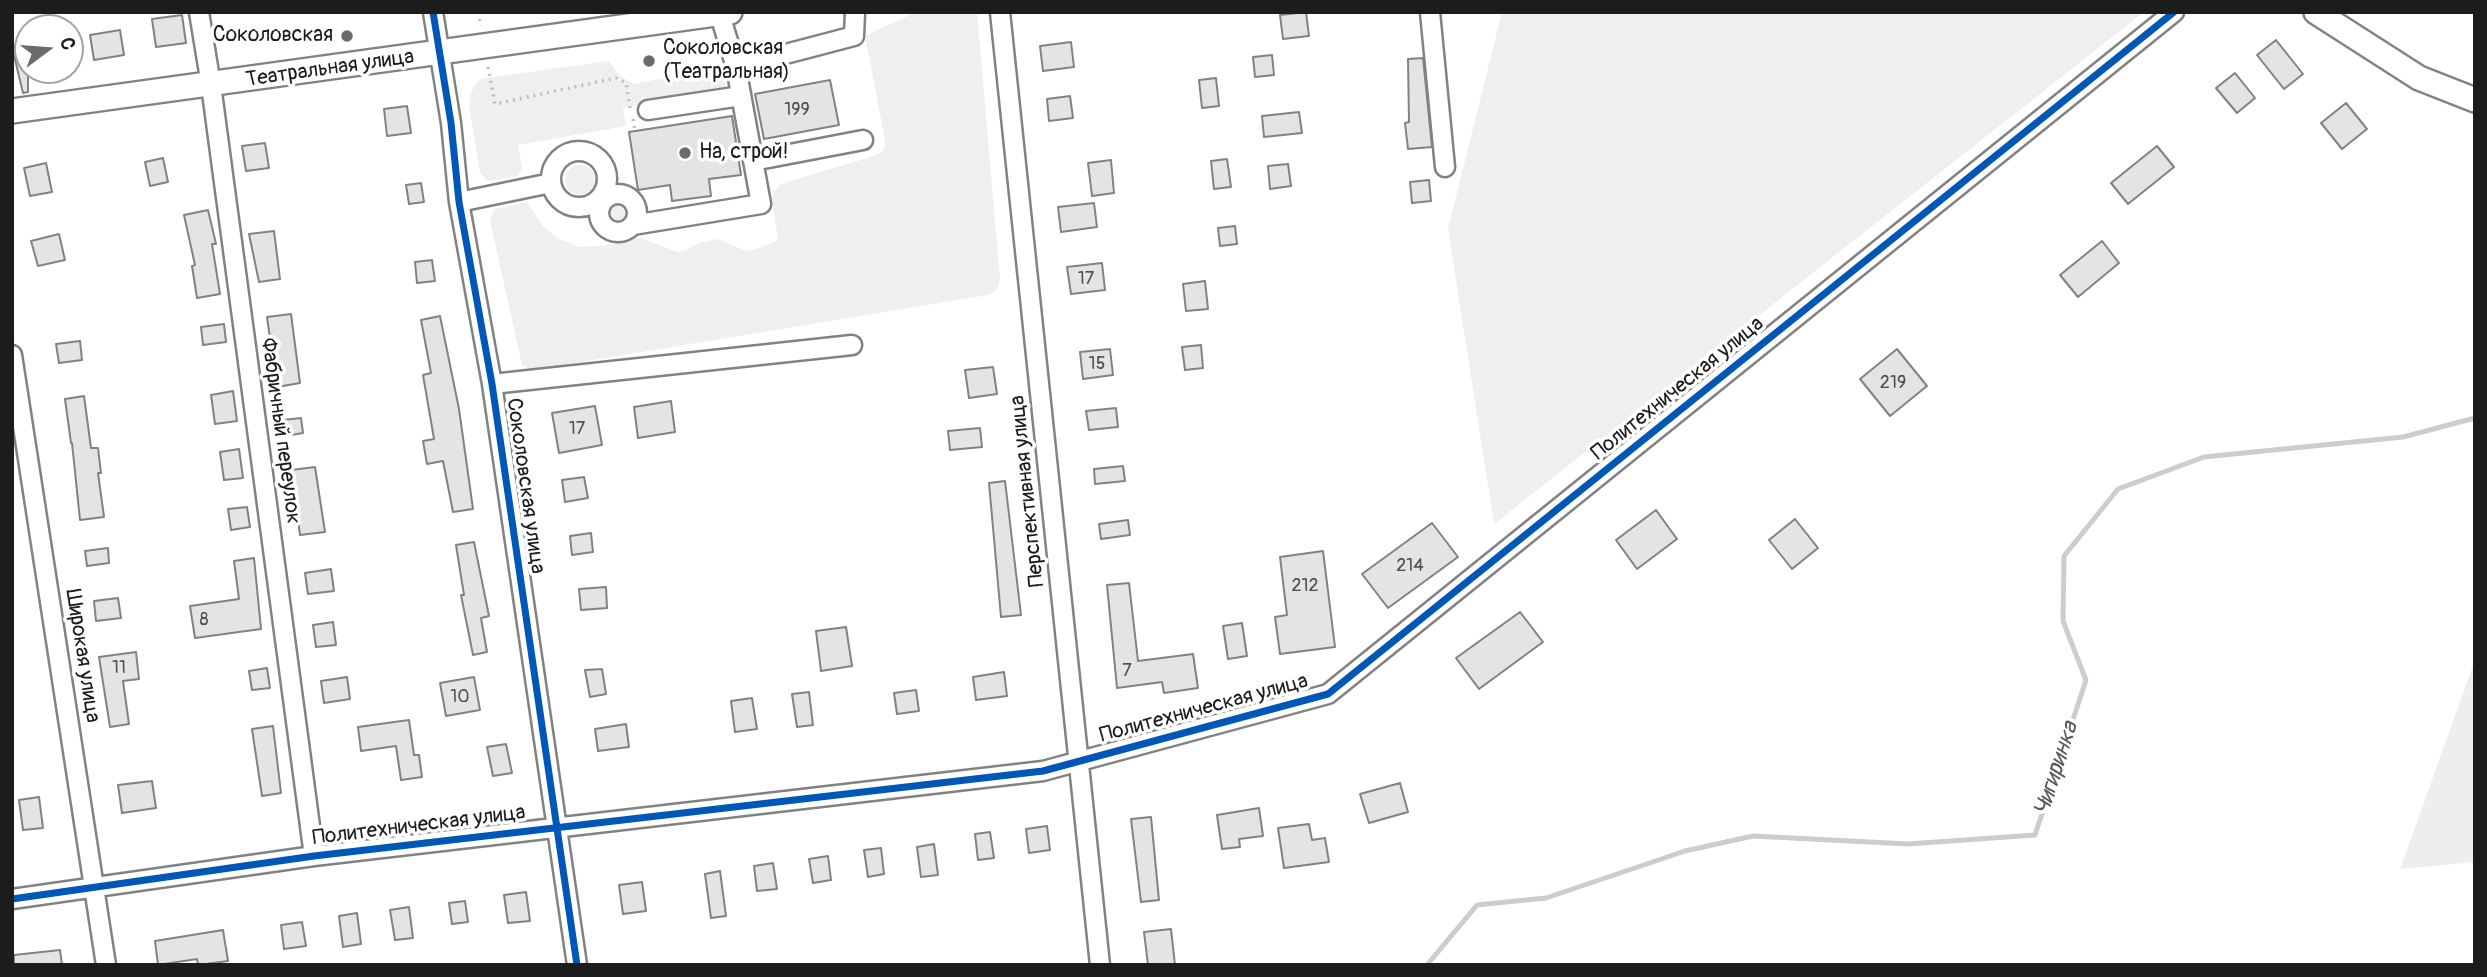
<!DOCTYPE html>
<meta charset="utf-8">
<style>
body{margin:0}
#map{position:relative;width:2487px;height:977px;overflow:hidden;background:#fff;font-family:Pangolin,sans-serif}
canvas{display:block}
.frame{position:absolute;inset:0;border:14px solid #1c1c1c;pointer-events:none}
.north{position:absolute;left:14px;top:14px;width:70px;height:70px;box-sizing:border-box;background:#fff;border:2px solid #a4a4a4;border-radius:50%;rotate:74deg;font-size:19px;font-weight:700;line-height:28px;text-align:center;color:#1c1c1c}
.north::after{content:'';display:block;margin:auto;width:24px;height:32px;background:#6b6b6b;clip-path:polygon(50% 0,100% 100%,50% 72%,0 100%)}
</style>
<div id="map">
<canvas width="2487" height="977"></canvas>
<div class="frame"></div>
<div class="north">С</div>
</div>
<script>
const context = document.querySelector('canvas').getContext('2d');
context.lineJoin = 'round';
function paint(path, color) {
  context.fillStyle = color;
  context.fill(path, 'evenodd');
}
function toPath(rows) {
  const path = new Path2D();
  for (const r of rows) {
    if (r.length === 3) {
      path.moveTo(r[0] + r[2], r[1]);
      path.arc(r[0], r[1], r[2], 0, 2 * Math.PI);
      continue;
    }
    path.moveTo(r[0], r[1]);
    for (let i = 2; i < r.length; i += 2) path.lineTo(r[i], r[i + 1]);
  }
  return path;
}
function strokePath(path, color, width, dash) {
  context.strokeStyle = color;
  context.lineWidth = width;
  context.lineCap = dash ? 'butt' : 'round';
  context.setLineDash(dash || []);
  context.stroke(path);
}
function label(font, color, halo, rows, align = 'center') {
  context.font = font + ' Pangolin,sans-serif';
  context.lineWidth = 7;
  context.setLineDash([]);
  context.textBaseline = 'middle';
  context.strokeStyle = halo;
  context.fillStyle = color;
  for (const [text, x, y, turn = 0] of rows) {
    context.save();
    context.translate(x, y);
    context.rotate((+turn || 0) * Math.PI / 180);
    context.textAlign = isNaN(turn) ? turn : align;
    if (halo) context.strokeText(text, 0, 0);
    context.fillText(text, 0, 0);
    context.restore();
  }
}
paint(toPath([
 [2475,660,2475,862,2400,869]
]), '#eee');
paint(toPath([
 [916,12,977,12,1000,278,997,290,988,295,532,370,522,365,490,221,494,209,527,202,543,226,557,238,578,247,611,245,623,240,641,238,677,252,685,251,699,243,718,239,744,250,750,251,775,242,778,239,772,201,773,192,781,184,877,155,884,149,885,140,865,36],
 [1502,12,2144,12,1494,524,1448,229],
 [609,61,620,76,634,84,720,67,725,71,727,81,723,90,623,108,626,126,518,145,522,169,518,176,488,181,480,173,469,105,471,92,480,79],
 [580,180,15],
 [617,214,11]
]), '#efefef');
strokePath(toPath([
 [1427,965,1477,905,1546,898,1685,851,1753,836,1908,844,2035,835,2086,680,2063,621,2064,556,2118,489,2204,457,2403,437,2475,418]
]), '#cdcdcd', 5);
const building = toPath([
 [1306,12,1309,36,1283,39,1280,15,1306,12],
 [182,15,186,43,156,47,152,19,182,15],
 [120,30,124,55,94,60,90,35,120,30],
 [2276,40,2303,74,2284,89,2257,55,2276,40],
 [1071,42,1074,67,1043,71,1040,46,1071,42],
 [28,43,28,92,23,93,12,47,28,43],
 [1272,55,1274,75,1255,77,1253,57,1272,55],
 [1423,58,1432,147,1408,149,1405,123,1409,122,1408,59,1423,58],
 [2235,73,2255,98,2237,113,2216,88,2235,73],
 [1216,78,1219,106,1202,108,1199,80,1216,78],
 [830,80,839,125,764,139,755,94,830,80],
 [1070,96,1073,118,1049,121,1047,99,1070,96],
 [2346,103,2367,129,2342,149,2321,123,2346,103],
 [407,106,411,133,387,136,384,109,407,106],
 [1299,112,1302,133,1264,137,1262,116,1299,112],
 [732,116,741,175,709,179,711,196,672,201,670,185,638,190,629,132,732,116],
 [265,143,269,168,246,171,242,146,265,143],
 [2157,146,2174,167,2128,204,2111,183,2157,146],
 [163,158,168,182,150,186,145,162,163,158],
 [1227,159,1231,187,1214,189,1211,161,1227,159],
 [1111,160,1114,193,1092,196,1088,163,1111,160],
 [46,163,52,192,30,196,24,168,46,163],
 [1288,164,1291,186,1270,189,1268,166,1288,164],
 [1429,180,1431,201,1412,203,1410,182,1429,180],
 [421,183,424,202,409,204,406,185,421,183],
 [1094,203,1097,227,1061,232,1058,207,1094,203],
 [208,210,216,244,212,244,220,294,197,298,192,266,195,265,184,215,208,210],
 [1235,226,1237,244,1220,246,1218,228,1235,226],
 [274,231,280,279,259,282,249,234,274,231],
 [59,234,65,260,38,266,31,241,59,234],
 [2102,241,2119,263,2078,297,2060,275,2102,241],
 [432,260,435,281,417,283,415,262,432,260],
 [1102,263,1105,290,1071,294,1067,267,1102,263],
 [1205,281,1208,309,1186,311,1183,284,1205,281],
 [291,314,300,383,277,387,267,317,291,314],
 [440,316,459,409,473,509,453,512,443,461,427,464,423,441,434,439,423,375,431,373,421,320,440,316],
 [224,324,226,342,203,345,201,327,224,324],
 [80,341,82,360,59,363,56,344,80,341],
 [1201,345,1203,368,1185,370,1182,347,1201,345],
 [1110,349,1113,375,1083,379,1080,352,1110,349],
 [1897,349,1927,386,1890,416,1860,379,1897,349],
 [993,367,997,394,969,398,965,370,993,367],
 [233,391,237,421,215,424,211,395,233,391],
 [84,396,91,448,98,448,101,473,98,473,104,517,80,520,72,443,71,443,65,399,84,396],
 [671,401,675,432,638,438,634,407,671,401],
 [595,406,602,445,559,453,552,413,595,406],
 [1116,408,1118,427,1089,430,1086,411,1116,408],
 [301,418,303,433,285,436,283,420,301,418],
 [980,428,982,447,950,450,948,431,980,428],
 [239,449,243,478,224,480,220,452,239,449],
 [1123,466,1125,481,1095,484,1094,469,1123,466],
 [315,467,325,532,300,535,291,470,315,467],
 [584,477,588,498,565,502,562,480,584,477],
 [1005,481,1021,615,1001,617,989,483,1005,481],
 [247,507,250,527,231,530,228,509,247,507],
 [1656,510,1677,539,1637,569,1616,540,1656,510],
 [1795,519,1818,548,1792,569,1769,540,1795,519],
 [1128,520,1130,535,1101,539,1099,524,1128,520],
 [1432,523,1458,557,1388,608,1362,574,1432,523],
 [591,533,593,552,572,555,570,536,591,533],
 [474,542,489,616,481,618,487,652,473,655,461,595,464,595,456,545,474,542],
 [108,548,109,563,87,566,85,551,108,548],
 [1323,551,1335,647,1280,654,1275,617,1287,615,1280,557,1323,551],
 [254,558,261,629,195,638,190,606,239,599,234,561,254,558],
 [331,569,334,591,308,594,305,573,331,569],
 [1129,583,1138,661,1193,654,1198,688,1164,693,1162,682,1117,688,1107,585,1129,583],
 [606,587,607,608,581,610,579,589,606,587],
 [118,598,121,618,96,621,94,601,118,598],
 [1520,612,1543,642,1479,689,1456,658,1520,612],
 [333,622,336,645,316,647,313,625,333,622],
 [1242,623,1247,656,1228,659,1223,626,1242,623],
 [846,627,852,666,821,671,816,631,846,627],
 [136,652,139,679,123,681,129,724,110,727,99,657,136,652],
 [267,668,270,688,252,690,249,671,267,668],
 [602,669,606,694,590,697,585,670,602,669],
 [1004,672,1007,696,976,700,973,677,1004,672],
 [347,677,350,699,324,703,321,681,347,677],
 [474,677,480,710,446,716,440,683,474,677],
 [916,690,919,711,897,714,894,693,916,690],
 [809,692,813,725,797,727,792,694,809,692],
 [752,698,757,729,735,732,731,701,752,698],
 [409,720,414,755,419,755,422,777,401,780,396,746,361,751,358,727,409,720],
 [626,724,629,747,598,751,595,729,626,724],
 [273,726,281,793,262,796,252,729,273,726],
 [506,744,512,773,493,776,487,747,506,744],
 [152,781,156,808,122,813,118,785,152,781],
 [1400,783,1408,812,1369,823,1360,794,1400,783],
 [39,797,43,828,23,830,19,800,39,797],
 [1259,808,1263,836,1239,839,1240,847,1222,849,1217,815,1259,808],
 [1151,817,1159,900,1141,902,1131,819,1151,817],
 [1309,824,1312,840,1325,838,1329,862,1284,868,1278,828,1309,824],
 [1047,826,1050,850,1029,853,1026,829,1047,826],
 [990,832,994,858,978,860,975,834,990,832],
 [934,844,938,875,921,877,917,847,934,844],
 [881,848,884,874,868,877,864,850,881,848],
 [828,856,831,880,813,883,809,859,828,856],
 [773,863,777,889,757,891,754,866,773,863],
 [720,871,726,916,711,918,705,874,720,871],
 [642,882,646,911,623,914,619,885,642,882],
 [526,892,530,921,508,923,504,895,526,892],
 [465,901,468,922,452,924,449,903,465,901],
 [409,907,413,938,395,940,390,910,409,907],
 [357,913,361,944,343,947,339,916,357,913],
 [302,922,306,946,284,949,281,925,302,922],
 [1171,929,1175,965,1148,965,1144,932,1171,929],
 [223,930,228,961,198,965,197,959,158,965,155,941,223,930],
 [60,950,62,965,14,965,14,955,60,950]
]);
paint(building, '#e4e4e4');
strokePath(building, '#828282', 2);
const minor = toPath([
 [199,12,211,85,314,856],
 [433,12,451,123,459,202,492,384,577,965],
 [1000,12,1100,965],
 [1430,12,1445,167],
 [736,67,854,36,855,12],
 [648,110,741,96],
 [579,179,28],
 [753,161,863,140],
 [618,213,19],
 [459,202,551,183],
 [633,225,761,204,736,67,719,12],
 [12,355,106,965],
 [492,384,852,345],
 [12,899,314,856,1043,771,1328,694,2174,12]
]);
const major = toPath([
 [2316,12,2419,78,2475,100],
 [12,111,730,12]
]);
strokePath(minor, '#828282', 23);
strokePath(major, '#828282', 28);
strokePath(toPath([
 [478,12,481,26],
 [488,67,495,104,616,78,626,83,630,108],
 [633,119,635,131]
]), '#bebebe', 3.5, [2, 5]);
strokePath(minor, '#fff', 18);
strokePath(major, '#fff', 23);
strokePath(toPath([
 [433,12,451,123,459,202,492,384,577,965],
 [12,899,314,856,1043,771,1328,694,2174,12]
]), '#0057b8', 7);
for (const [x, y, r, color] of [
 [347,36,7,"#6b6b6b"],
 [649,61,7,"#6b6b6b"],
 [685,153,7,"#6b6b6b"]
]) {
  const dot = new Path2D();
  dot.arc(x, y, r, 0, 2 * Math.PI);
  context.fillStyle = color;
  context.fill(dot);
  strokePath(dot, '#fff', 2.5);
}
label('18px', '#4e4e4e', null, [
 ["199",797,110],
 ["17",1086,279],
 ["15",1097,364],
 ["219",1893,383],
 ["17",577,429],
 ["214",1410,566],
 ["212",1305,586],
 ["8",204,620],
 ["11",119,668],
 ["7",1127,671],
 ["10",460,697]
]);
label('21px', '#1c1c1c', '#fff', [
 ["Соколовская",333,36,"right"],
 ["Соколовская",663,49],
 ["(Театральная)",663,73],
 ["На, строй!",699,153]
], 'left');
label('21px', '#1c1c1c', '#fff', [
 ["Театральная улица",330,69,-8],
 ["Политехническая улица",1678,389,-39],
 ["Фабричный переулок",280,431,82],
 ["Соколовская улица",525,486,82],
 ["Перспективная улица",1028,491,-96],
 ["Широкая улица",82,656,81],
 ["Политехническая улица",1204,709,-15],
 ["Политехническая улица",419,826,-7]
]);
label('italic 23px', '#5a5a5a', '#fff', [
 ["Чигиринка",2057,769,-72]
]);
</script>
